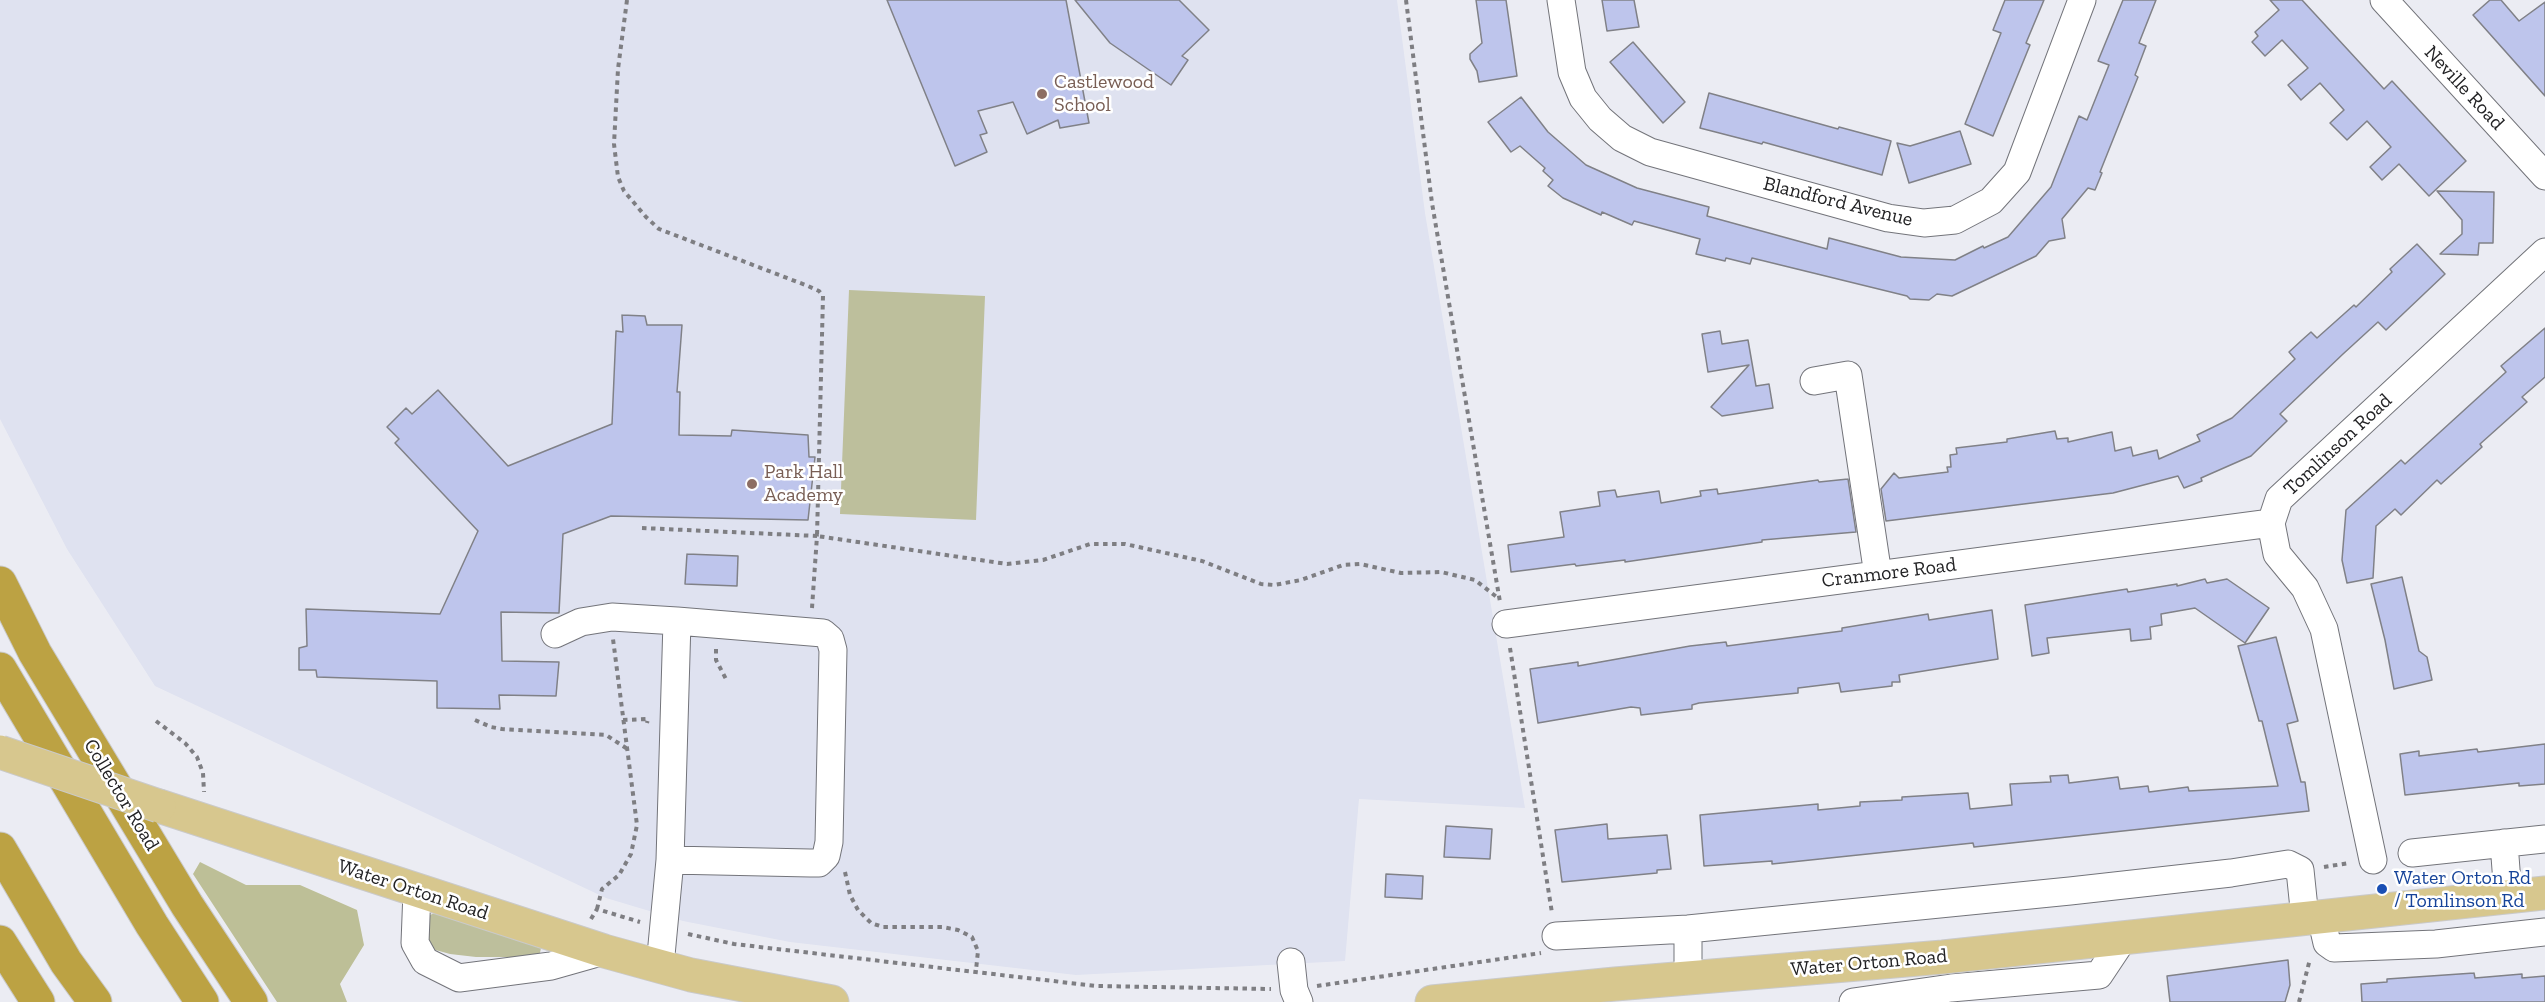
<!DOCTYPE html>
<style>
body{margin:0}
canvas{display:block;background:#ebecf3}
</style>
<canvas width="2545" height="1002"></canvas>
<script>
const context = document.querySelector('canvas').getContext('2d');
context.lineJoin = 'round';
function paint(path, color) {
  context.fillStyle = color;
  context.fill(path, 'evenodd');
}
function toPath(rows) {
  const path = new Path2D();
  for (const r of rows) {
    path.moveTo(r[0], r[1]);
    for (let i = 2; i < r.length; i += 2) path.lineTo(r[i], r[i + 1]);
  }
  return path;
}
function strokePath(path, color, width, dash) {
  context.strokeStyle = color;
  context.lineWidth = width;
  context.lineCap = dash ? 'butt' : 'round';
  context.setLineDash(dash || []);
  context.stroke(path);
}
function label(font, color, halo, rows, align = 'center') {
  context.font = font + ' "Zilla Slab",serif';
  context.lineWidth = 5;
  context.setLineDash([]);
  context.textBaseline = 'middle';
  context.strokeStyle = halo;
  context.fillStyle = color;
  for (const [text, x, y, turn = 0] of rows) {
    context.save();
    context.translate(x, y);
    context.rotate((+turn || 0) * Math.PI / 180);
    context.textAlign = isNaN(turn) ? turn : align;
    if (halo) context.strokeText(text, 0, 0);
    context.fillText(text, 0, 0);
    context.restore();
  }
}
paint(toPath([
 [0,0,1397,0,1425,213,1525,808,1359,799,1345,961,1076,975,790,942,683,921,606,898,155,686,67,549,0,419]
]), '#dfe2f0');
paint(toPath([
 [849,290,985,296,976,520,840,514],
 [432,914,442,914,541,948,540,953,522,957,476,957,450,954,432,949,422,926,425,919]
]), '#bdbf9c');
paint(toPath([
 [200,862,246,885,300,885,357,910,364,945,340,984,347,1002,277,1002,193,874]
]), '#bdbf97');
const building = toPath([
 [887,0,1066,0,1089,123,1060,128,1058,120,1027,134,1013,102,978,111,987,133,980,135,987,152,955,166,887,0],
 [1075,0,1179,0,1209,30,1182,56,1188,60,1171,85,1110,43,1075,0],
 [1476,0,1506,0,1517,76,1479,82,1477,71,1470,59,1470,54,1482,43,1476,0],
 [1602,0,1634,0,1639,27,1607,31,1602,0],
 [2005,0,2044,0,2026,43,2030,45,1993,136,1965,124,2001,33,1993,30,2005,0],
 [2123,0,2156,0,2139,43,2146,46,2135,75,2138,77,2100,172,2102,173,2095,190,2088,188,2062,219,2065,238,2049,241,2036,256,1952,296,1937,294,1929,300,1910,299,1907,296,1752,258,1750,264,1726,258,1725,261,1696,254,1700,239,1634,221,1632,225,1602,212,1601,215,1563,198,1548,186,1553,180,1543,171,1545,168,1520,146,1511,152,1488,122,1521,97,1548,132,1586,165,1637,188,1709,207,1707,216,1827,249,1829,238,1901,257,1955,260,1983,246,1984,248,2008,237,2051,187,2079,116,2087,120,2109,65,2098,61,2123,0],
 [2270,0,2302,0,2384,89,2392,81,2466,161,2429,196,2399,164,2382,180,2370,167,2391,147,2367,121,2347,140,2330,123,2344,110,2320,83,2301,100,2288,85,2308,68,2282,40,2265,56,2252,42,2258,36,2255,32,2279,10,2270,0],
 [2490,0,2501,0,2519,21,2545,2,2545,96,2473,15,2490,0],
 [1633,42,1685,102,1663,123,1610,62,1633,42],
 [1709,93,1838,129,1839,127,1891,141,1882,175,1763,142,1762,144,1700,128,1709,93],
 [1960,131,1971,164,1909,183,1897,143,1910,146,1960,131],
 [2437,191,2494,192,2493,243,2479,243,2478,255,2440,254,2462,234,2462,220,2437,191],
 [2417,244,2445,274,2386,330,2378,322,2343,354,2280,414,2287,421,2251,456,2201,478,2202,481,2184,488,2178,476,2113,493,1886,521,1881,489,1894,473,1899,478,1948,472,1947,467,1951,467,1950,455,1957,454,1956,448,2007,442,2007,439,2055,431,2057,439,2068,438,2068,442,2112,432,2115,451,2131,447,2133,456,2157,450,2159,459,2200,441,2197,435,2232,418,2295,359,2289,352,2302,340,2311,332,2317,338,2354,305,2356,307,2392,272,2390,269,2417,244],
 [622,315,645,316,647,325,682,325,677,392,680,392,679,435,731,436,732,430,808,435,809,457,815,457,808,520,611,516,563,534,559,613,501,612,502,661,559,662,556,696,499,695,500,709,437,708,437,681,317,677,316,670,299,670,299,648,307,646,306,609,440,614,478,531,395,443,399,439,387,427,406,408,412,414,438,390,508,466,612,424,616,331,623,332,622,315],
 [2545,328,2545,377,2522,397,2527,402,2480,444,2482,447,2441,484,2437,480,2401,515,2395,509,2376,526,2373,578,2347,583,2342,560,2346,510,2401,460,2405,464,2506,372,2501,366,2545,328],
 [1720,331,1722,344,1748,340,1756,386,1769,384,1773,408,1722,416,1711,407,1749,365,1708,372,1702,334,1720,331],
 [1848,479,1856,532,1762,540,1762,542,1625,562,1625,560,1576,566,1575,564,1511,572,1508,545,1564,537,1560,512,1600,506,1598,492,1615,490,1617,497,1659,491,1661,503,1701,496,1700,491,1717,489,1718,494,1818,480,1819,482,1848,479],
 [687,554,738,556,737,586,685,584,687,554],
 [2402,577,2419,651,2427,657,2432,680,2394,689,2385,640,2371,584,2402,577],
 [2205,579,2207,583,2227,579,2269,608,2245,643,2195,608,2161,614,2162,625,2150,627,2151,639,2131,641,2130,629,2047,638,2049,653,2032,656,2025,605,2127,589,2128,592,2177,584,2177,586,2205,579],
 [1992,610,1998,659,1899,675,1900,682,1892,682,1892,686,1841,692,1839,683,1798,688,1798,693,1699,703,1692,705,1692,709,1641,715,1640,708,1631,707,1538,723,1530,669,1578,662,1578,666,1690,646,1726,642,1727,646,1842,631,1842,628,1928,614,1929,620,1992,610],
 [2276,637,2298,721,2287,724,2301,782,2305,782,2309,811,1974,847,1973,843,1772,864,1772,861,1704,866,1700,815,1818,804,1818,810,1860,806,1860,802,1902,800,1902,797,1968,793,1970,809,2012,805,2010,784,2051,782,2050,776,2068,775,2069,783,2118,777,2120,789,2148,786,2149,792,2188,787,2189,791,2278,786,2262,721,2259,721,2238,646,2276,637],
 [2545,744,2545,784,2519,786,2519,783,2405,795,2400,754,2419,751,2419,756,2477,749,2478,752,2545,744],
 [1607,824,1608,839,1667,835,1671,869,1657,870,1657,873,1562,882,1555,830,1607,824],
 [1446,826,1492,829,1490,859,1444,857,1446,826],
 [1386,874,1423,876,1422,899,1385,897,1386,874],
 [2288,960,2290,985,2285,1002,2170,1002,2167,976,2288,960],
 [2474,973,2475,978,2522,974,2522,978,2545,976,2545,1002,2362,1002,2361,984,2387,982,2387,979,2474,973]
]);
paint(building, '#bec5ec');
strokePath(building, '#808187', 1.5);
const minor = toPath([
 [1561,0,1572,72,1583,98,1600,119,1622,138,1650,152,1888,218,1924,223,1955,220,1991,201,2017,172,2082,0],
 [2384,0,2545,176],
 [1814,381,1848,375,1878,575],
 [1506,624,2271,523],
 [555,634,581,622,612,617,677,621],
 [2504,843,2508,896],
 [2412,853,2545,839],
 [2373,860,2324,629,2305,588,2277,554,2271,523,2279,499,2545,252],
 [417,891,415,943,425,961,459,978,551,966,604,951],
 [2321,917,2327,943,2334,948,2436,944,2545,932],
 [1688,929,1688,978],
 [1556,936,1688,929,2070,891,2231,873,2288,864,2300,870,2305,918],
 [1291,962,1294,990,1299,1002],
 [660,966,670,860,677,621,823,633,830,639,833,650,829,842,826,856,819,863,810,863,670,860],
 [1853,1002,1951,988,2099,975,2123,939]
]);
const major = toPath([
 [159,806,604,951,691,975,832,1002],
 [1432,1002,1615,984,1943,957,2545,893]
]);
const highway = toPath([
 [0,583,35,653,187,905,251,1002],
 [0,669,152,925,202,1002],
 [0,849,66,962,95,1002],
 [0,942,38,1002]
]);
strokePath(minor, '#73747a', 29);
strokePath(major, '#cacaca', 35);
strokePath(highway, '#cacaca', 35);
strokePath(toPath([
 [627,0,618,69,614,144,618,177,624,191,646,217,659,229,808,286,819,291,823,296,817,536,1007,564,1043,560,1090,544,1125,544,1202,561,1261,584,1274,585,1301,580,1343,565,1360,564,1401,573,1441,572,1475,580,1498,598],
 [1406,0,1432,203,1500,602],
 [642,528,817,536,812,608],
 [1510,648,1552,913],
 [716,649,716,660,727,681],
 [475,720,491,727,502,729,606,735,626,748],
 [623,720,648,719,647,723],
 [156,721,185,743,197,757,203,773,204,792],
 [2324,867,2349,863],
 [845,872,850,895,858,910,871,923,883,927,942,927,958,930,972,937,978,951,976,970],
 [597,909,602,889,619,875,631,854,637,825,613,639],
 [591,919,597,909,640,922],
 [688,934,734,944,1096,986,1271,989],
 [1317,986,1541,953],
 [2299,1002,2310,959]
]), '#7e7e82', 4, [4.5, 4.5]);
strokePath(minor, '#fff', 27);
strokePath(major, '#d7c78e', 33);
strokePath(highway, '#bca243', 33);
const majorBridge = toPath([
 [0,752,159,806]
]);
strokePath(majorBridge, '#cacaca', 35, []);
strokePath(majorBridge, '#d7c78e', 33);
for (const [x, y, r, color] of [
 [1042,94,6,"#8d6e63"],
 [752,484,6,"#8d6e63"],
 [2382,889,6,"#1a4fb4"]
]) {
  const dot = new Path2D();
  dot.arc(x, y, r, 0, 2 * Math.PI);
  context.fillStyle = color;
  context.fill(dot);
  strokePath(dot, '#fff', 2);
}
label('20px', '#785e54', '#fff', [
 ["Castlewood",1054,82],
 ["School",1054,105],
 ["Park Hall",764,472],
 ["Academy",764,495]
], 'left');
label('20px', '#222224', '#fff', [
 ["Neville Road",2464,88,47],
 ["Blandford Avenue",1838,202,14],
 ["Tomlinson Road",2338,445,-43],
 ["Cranmore Road",1889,573,-7],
 ["Collector Road",121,795,59],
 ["Water Orton Road",413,890,18],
 ["Water Orton Road",1869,963,-5]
]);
label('20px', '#164399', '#fff', [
 ["Water Orton Rd",2394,878],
 ["/ Tomlinson Rd",2394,901]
], 'left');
</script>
